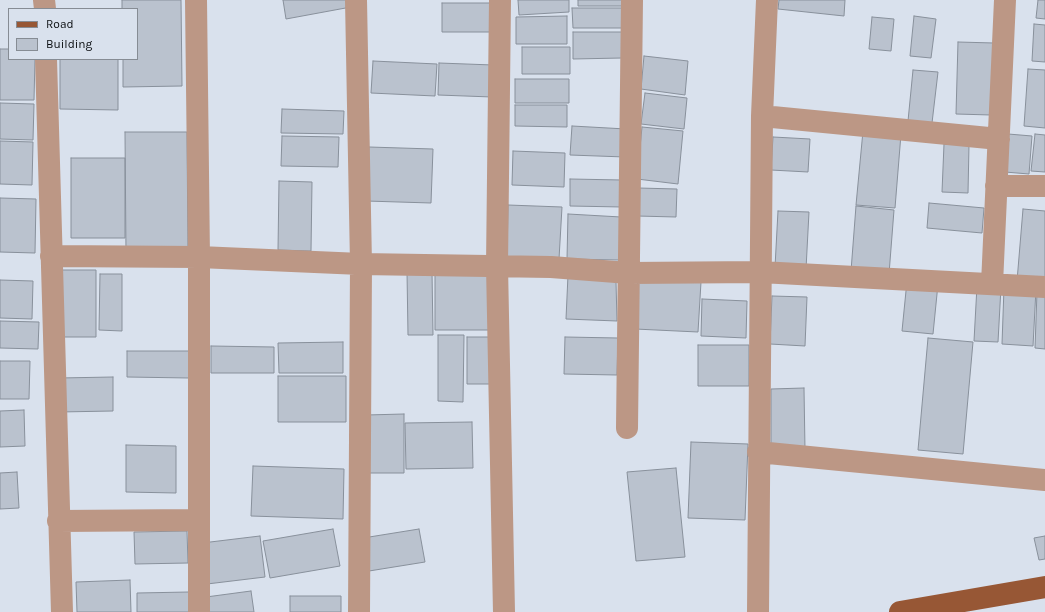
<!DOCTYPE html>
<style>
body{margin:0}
#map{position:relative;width:1045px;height:612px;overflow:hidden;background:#d9e1ed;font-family:Karla,sans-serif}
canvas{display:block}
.legend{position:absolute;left:8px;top:8px;width:130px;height:52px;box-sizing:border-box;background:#d9e1ed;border:1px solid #868c94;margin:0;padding:5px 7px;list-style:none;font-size:12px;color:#090c0f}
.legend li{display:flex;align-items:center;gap:8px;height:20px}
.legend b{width:20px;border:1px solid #868c94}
</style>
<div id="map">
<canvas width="1045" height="612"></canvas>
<ul class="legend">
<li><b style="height:5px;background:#975735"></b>Road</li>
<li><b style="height:11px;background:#bac2ce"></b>Building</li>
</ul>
</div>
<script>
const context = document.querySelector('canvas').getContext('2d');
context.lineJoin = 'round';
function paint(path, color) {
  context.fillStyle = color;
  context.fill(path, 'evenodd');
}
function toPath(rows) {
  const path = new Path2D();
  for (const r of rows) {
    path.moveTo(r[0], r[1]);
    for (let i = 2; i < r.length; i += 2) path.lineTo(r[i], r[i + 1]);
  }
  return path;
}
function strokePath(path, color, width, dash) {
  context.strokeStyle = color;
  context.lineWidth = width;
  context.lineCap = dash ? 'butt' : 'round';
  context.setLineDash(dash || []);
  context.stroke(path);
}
const building = toPath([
 [122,0,181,0,182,86,123,87,123,59,137,59,137,9,122,9,122,0],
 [283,0,350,0,351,7,286,19,283,0],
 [518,0,569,0,569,12,519,15,518,0],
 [578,0,622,0,622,6,578,6,578,0],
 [779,0,845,0,844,16,778,9,779,0],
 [1038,0,1045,0,1045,19,1036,18,1038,0],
 [442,3,494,3,494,32,442,32,442,3],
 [572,8,623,8,624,28,573,28,572,8],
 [567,16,567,44,516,44,516,17,567,16],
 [914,16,936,19,931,58,910,56,914,16],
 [872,17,894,19,891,51,869,49,872,17],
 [1034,24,1045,25,1045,62,1032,61,1034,24],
 [573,32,622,32,622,58,573,59,573,32],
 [958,42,994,43,991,115,956,114,958,42],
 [522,47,570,47,570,74,522,74,522,47],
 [0,49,9,49,9,59,35,59,34,100,0,100,0,49],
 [644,56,688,61,685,95,641,89,644,56],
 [60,59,118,59,118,110,60,109,60,59],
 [373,61,437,64,435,96,371,93,373,61],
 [439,63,493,65,492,97,438,95,439,63],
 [1028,69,1045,70,1045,128,1024,126,1028,69],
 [913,70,938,72,932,123,908,121,913,70],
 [515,79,569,79,569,103,515,103,515,79],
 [645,93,687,98,684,129,641,124,645,93],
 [0,103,34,104,33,140,0,139,0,103],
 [515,105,567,105,567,127,515,126,515,105],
 [282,109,344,111,343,134,281,133,282,109],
 [572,126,626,129,625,157,570,155,572,126],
 [642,127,683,131,678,184,637,179,642,127],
 [863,131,901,134,895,208,856,205,863,131],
 [125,132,187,132,188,252,126,253,125,132],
 [1008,134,1032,136,1029,174,1005,172,1008,134],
 [1035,134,1045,135,1045,172,1031,171,1035,134],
 [282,136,339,137,338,167,281,166,282,136],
 [773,137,810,139,808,172,771,170,773,137],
 [0,141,33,142,32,185,0,184,0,141],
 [944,144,969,145,968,193,942,192,944,144],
 [369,147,433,149,431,203,366,201,369,147],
 [513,151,565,153,564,187,512,185,513,151],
 [71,158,125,158,125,238,71,238,71,158],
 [570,179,622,180,622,207,570,206,570,179],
 [279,181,312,182,311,251,278,250,279,181],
 [638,188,677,189,676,217,637,216,638,188],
 [0,198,36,199,35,253,0,252,0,198],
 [929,203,984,208,982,233,927,228,929,203],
 [508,205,562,207,559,259,507,258,508,205],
 [856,206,894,210,889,274,851,271,856,206],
 [1023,209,1045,211,1045,283,1017,281,1023,209],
 [778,211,809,212,806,269,775,267,778,211],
 [568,214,621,217,619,260,567,259,568,214],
 [60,270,96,270,96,337,60,337,60,270],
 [435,270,489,270,490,330,435,330,435,270],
 [432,271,433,335,408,335,407,272,432,271],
 [100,274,122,274,122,331,99,330,100,274],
 [568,275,616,282,617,321,566,319,568,275],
 [638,278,701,282,698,332,635,329,638,278],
 [0,280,33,281,32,319,0,318,0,280],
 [907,281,938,284,933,334,902,331,907,281],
 [977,286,1001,287,998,342,974,341,977,286],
 [1004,288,1036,289,1033,346,1002,344,1004,288],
 [1037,292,1045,292,1045,349,1035,348,1037,292],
 [772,296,807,297,805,346,770,344,772,296],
 [702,299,747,301,746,338,701,336,702,299],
 [0,321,39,322,38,349,0,348,0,321],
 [438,335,464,335,463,402,438,401,438,335],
 [467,337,490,337,490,384,467,384,467,337],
 [565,337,618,338,617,375,564,374,565,337],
 [928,338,973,342,963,454,918,450,928,338],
 [343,342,343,373,279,373,278,343,343,342],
 [698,345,749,345,749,386,698,386,698,345],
 [211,346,274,347,274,373,211,373,211,346],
 [127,351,189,351,189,378,127,377,127,351],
 [0,361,30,361,29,399,0,399,0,361],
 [278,376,346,376,346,422,278,422,278,376],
 [113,377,113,411,59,412,59,378,113,377],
 [804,388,805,450,771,450,771,389,804,388],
 [24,410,25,446,0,447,0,411,24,410],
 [404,414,404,473,366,473,366,415,404,414],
 [472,422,473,468,406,469,405,423,472,422],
 [691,442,748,444,745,520,688,518,691,442],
 [126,445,176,446,176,493,126,492,126,445],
 [253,466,344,469,343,519,251,516,253,466],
 [676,468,685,557,636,561,627,472,676,468],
 [17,472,19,508,0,509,0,473,17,472],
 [333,529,340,566,270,578,263,541,333,529],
 [419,529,425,562,369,571,363,538,419,529],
 [187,531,188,563,135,564,134,532,187,531],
 [260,536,265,577,207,584,202,543,260,536],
 [1045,536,1045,559,1039,560,1034,538,1045,536],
 [130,580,131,612,77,612,76,582,130,580],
 [251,591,254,612,208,612,206,597,251,591],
 [189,592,189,612,137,612,137,593,189,592],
 [290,596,341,596,341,612,290,612,290,596]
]);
paint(building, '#bac2ce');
strokePath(building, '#88909b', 1);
strokePath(toPath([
 [44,0,45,9],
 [196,0,199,257,199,612],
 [356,0,361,264,359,612],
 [500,0,497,266,504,612],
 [46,59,62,612],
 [762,116,999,139],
 [996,186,1045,186],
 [51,256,199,257,361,264,551,267,629,273,760,272,1045,287],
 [992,284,1005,0],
 [627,428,632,0],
 [758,452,1045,480],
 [58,521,198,520],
 [758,612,762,116,767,0]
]), '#bc9785', 22);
strokePath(toPath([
 [900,612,1045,587]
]), '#975735', 22);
</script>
